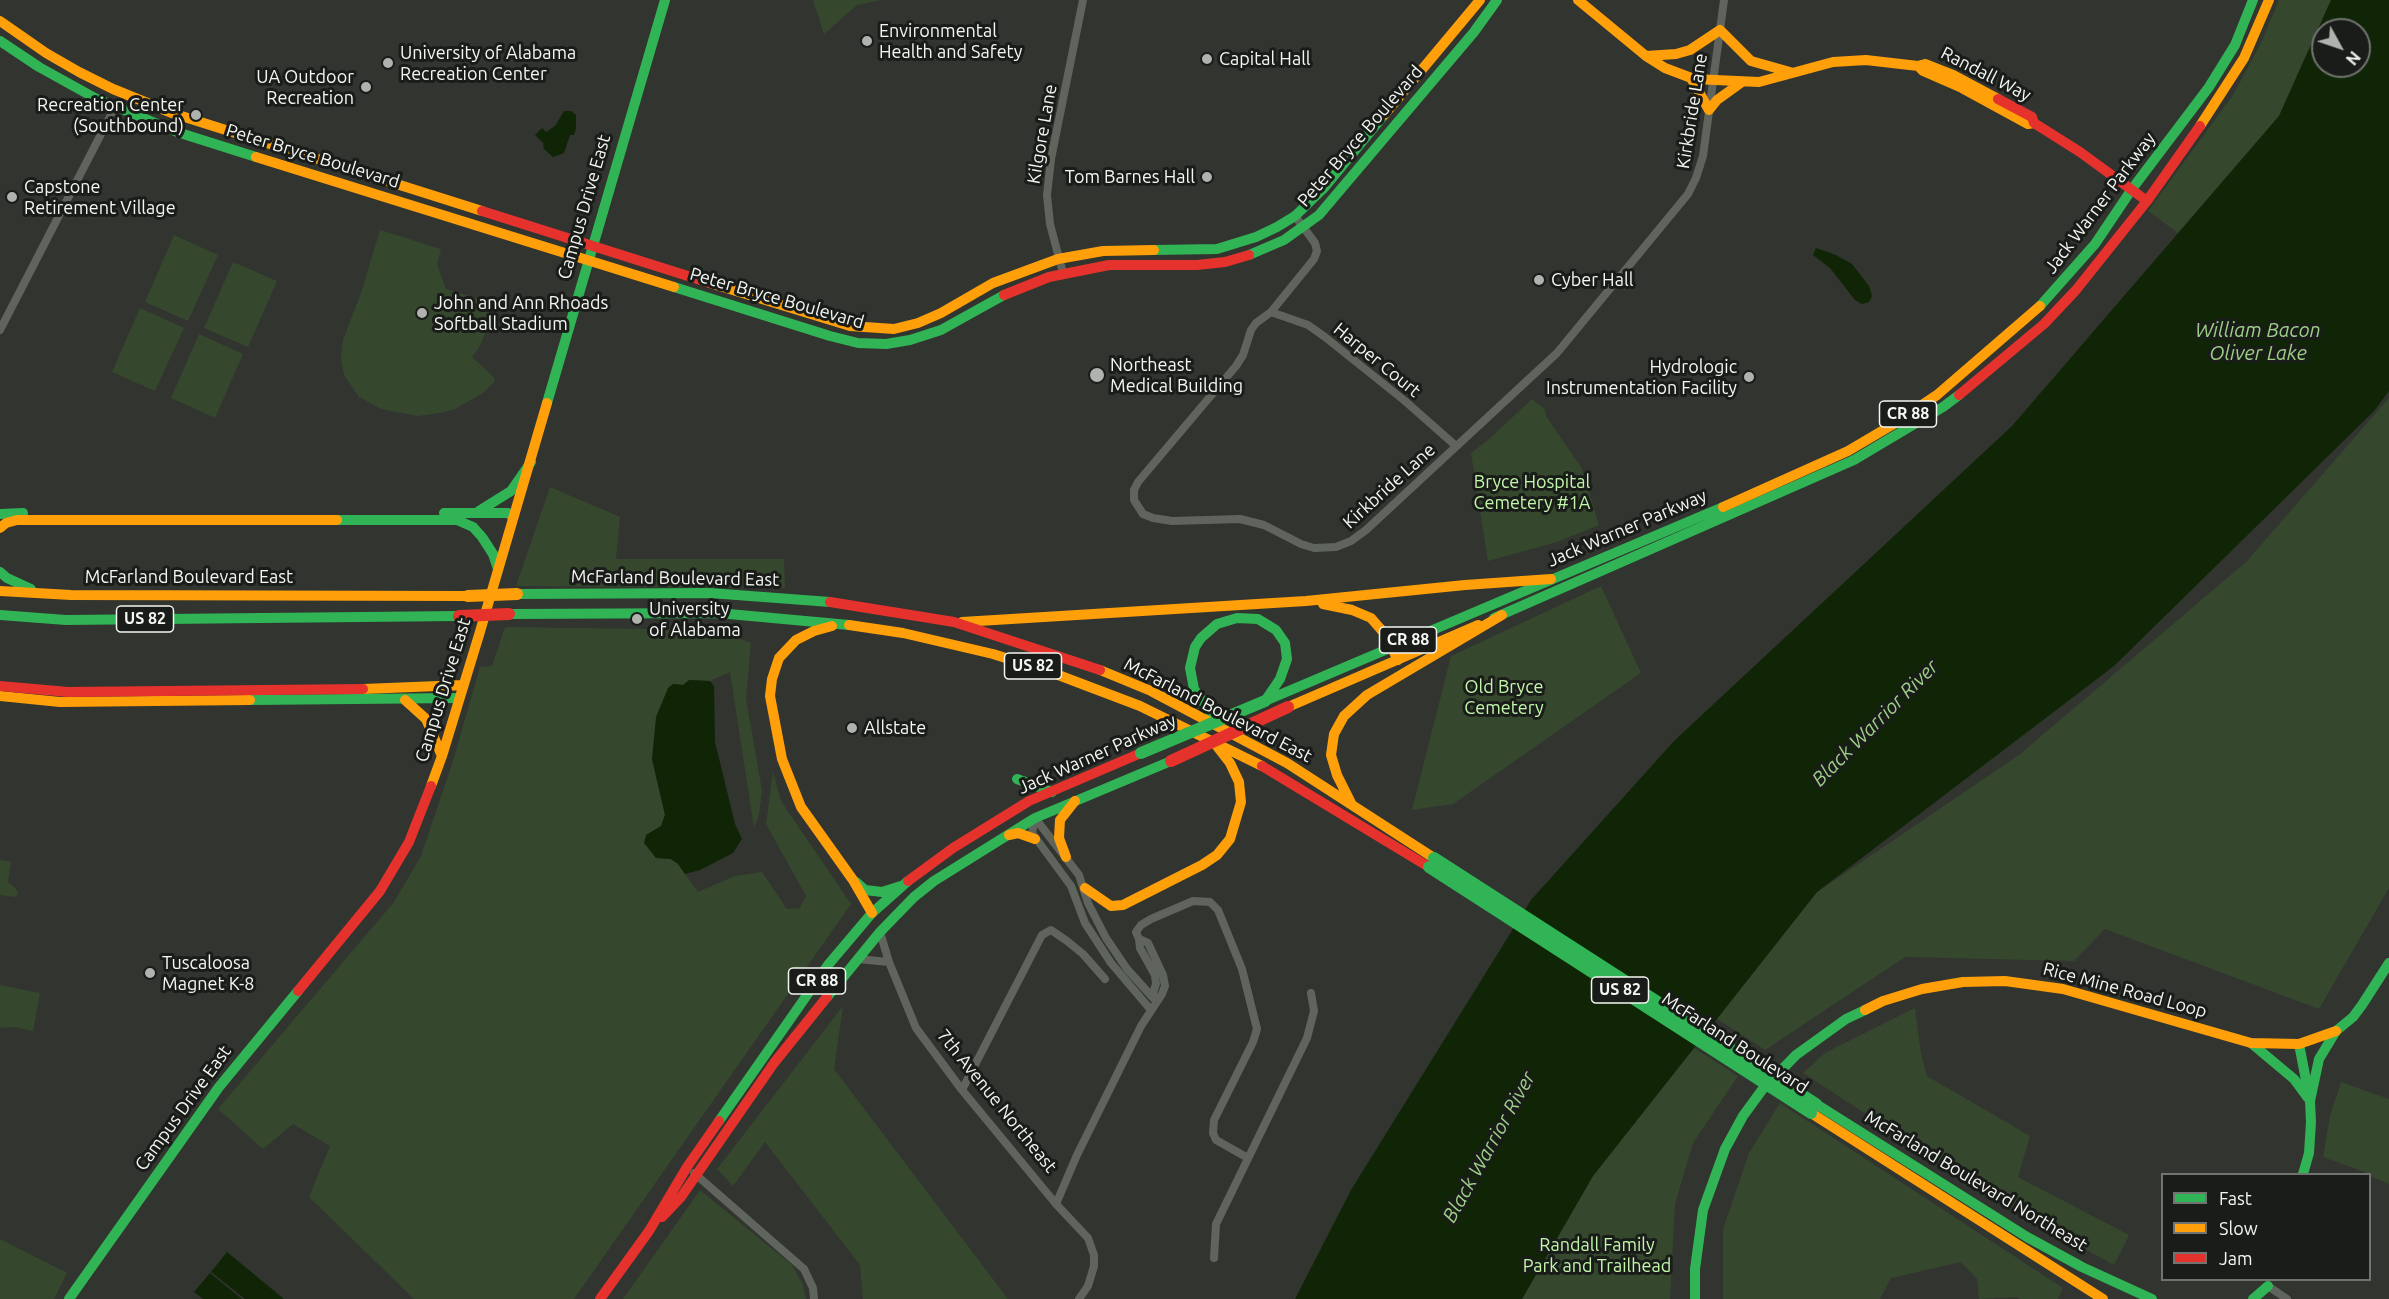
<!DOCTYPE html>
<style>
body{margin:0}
#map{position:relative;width:2389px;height:1299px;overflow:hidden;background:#31342f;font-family:Ubuntu,sans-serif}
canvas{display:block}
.legend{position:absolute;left:2161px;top:1173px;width:210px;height:108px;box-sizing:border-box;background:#191c19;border:2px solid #70736f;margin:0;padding:8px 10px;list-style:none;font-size:18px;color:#f3f6f1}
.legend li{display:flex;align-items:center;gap:12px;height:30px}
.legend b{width:30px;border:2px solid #70736f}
.north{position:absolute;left:2311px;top:18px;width:60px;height:60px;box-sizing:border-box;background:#191c19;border:2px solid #70736f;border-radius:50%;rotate:130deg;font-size:16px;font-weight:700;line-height:24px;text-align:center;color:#f3f6f1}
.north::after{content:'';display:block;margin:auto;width:21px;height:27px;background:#afb2ad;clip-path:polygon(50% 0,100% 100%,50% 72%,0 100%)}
</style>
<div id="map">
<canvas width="2389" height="1299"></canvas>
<ul class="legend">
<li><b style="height:8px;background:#30b455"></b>Fast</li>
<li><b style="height:8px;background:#ff9f0a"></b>Slow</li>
<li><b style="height:8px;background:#e5322d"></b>Jam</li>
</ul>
<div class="north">N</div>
</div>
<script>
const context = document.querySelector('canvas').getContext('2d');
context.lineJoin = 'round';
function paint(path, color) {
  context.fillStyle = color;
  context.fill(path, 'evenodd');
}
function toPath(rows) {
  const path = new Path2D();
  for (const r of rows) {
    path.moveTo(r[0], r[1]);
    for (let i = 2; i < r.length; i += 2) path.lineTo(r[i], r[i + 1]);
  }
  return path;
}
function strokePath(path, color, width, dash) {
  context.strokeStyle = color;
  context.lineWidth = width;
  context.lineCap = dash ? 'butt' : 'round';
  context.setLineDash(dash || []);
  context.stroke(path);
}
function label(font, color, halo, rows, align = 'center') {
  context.font = font + ' Ubuntu,sans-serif';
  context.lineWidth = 6;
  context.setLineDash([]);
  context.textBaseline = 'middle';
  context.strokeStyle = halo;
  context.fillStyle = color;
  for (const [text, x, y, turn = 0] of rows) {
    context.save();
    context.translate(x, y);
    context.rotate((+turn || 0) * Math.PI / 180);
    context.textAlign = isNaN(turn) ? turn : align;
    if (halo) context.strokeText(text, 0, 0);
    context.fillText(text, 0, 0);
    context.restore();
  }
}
paint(toPath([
 [813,0,881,0,857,5,824,34],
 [2279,0,2331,0,2279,116,2178,233,2148,211,2233,95,2261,43],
 [380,230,441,249,437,264,446,289,493,303,489,324,480,346,472,357,494,377,495,381,483,393,455,409,440,413,418,416,381,409,359,397,344,375,341,360,343,340,361,293],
 [174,235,218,255,188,321,145,302],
 [233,262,277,281,248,347,204,328],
 [140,308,184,328,155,391,112,372],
 [199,334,243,354,215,418,171,398],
 [2389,398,2389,888,2319,1009,2105,929,2074,961,1905,957,1765,1050,1717,1019,1817,892,2019,755,2246,562],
 [1532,399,1545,409,1546,416,1581,467,1599,525,1557,542,1488,561,1471,453,1488,440],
 [550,487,620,517,616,559,784,559,785,588,516,586],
 [1601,586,1641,673,1453,804,1412,810,1451,656],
 [505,627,719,630,751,643,746,698,762,791,759,815,754,828,730,672,710,681,690,680,683,685,673,684,652,759,665,815,661,826,646,835,656,858,670,859,678,864,698,892,735,876,762,872,787,909,800,908,806,896,766,824,773,772,781,801,851,904,574,1299,414,1299,309,1197,330,1146,293,1124,263,1149,218,1109,394,902,421,856,453,761,480,667,492,666],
 [0,860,11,862,8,882,16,889,18,894,15,897,0,895],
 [0,985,40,993,33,1031,14,1027,0,1028],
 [843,1006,834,1069,1008,1299,863,1299,860,1265,765,1142,733,1186,717,1169],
 [1915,1008,1921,1054,1927,1076,2030,1136,2018,1177,2129,1235,2114,1265,2013,1210,1803,1073,1825,1053],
 [1694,1048,1738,1076,1693,1143,1675,1204,1670,1299,1522,1299,1593,1176],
 [2341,1082,2389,1099,2389,1184,2370,1176,2370,1174,2323,1157,2330,1116],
 [1780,1103,2063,1288,2058,1299,2020,1299,2016,1297,1979,1299,1977,1279,1961,1262,1891,1278,1880,1299,1723,1299,1723,1229,1749,1153],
 [700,1190,792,1265,803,1285,806,1299,623,1299],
 [0,1239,67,1273,54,1299,0,1299]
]), '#35482d');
paint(toPath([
 [2331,0,2389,0,2389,391,2374,411,2114,666,1817,892,1593,1176,1522,1299,1295,1299,1351,1190,1531,900,1674,741,2012,426,2279,116],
 [2323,30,2359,30,2359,66,2323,66],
 [564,111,571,111,576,115,576,128,574,135,570,135,564,153,553,157,544,149,543,143,535,135,542,128,546,132,555,126],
 [1816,248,1836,255,1852,264,1869,286,1872,296,1869,302,1862,304,1855,300,1830,268,1813,255],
 [689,680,710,681,714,686,715,742,735,824,742,839,733,853,700,870,685,874,678,864,671,859,656,858,644,843,646,835,661,826,665,815,652,759,656,717,668,688,673,684,683,685],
 [227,1252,284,1299,245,1299,211,1272],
 [210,1273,242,1299,203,1299,194,1292]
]), '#102505');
strokePath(toPath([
 [1295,216,1315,243,1317,251,1314,259,1271,312,1256,323,1251,330,1243,355,1236,366,1138,482,1134,490,1134,500,1143,514,1153,518,1172,521,1240,519,1264,525,1301,544,1314,548,1336,547,1351,541,1366,530,1557,353,1688,194,1696,178,1703,156,1724,0],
 [1063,273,1050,224,1047,195,1051,159,1083,0],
 [1271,312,1308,325,1325,337,1405,401,1456,446],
 [0,330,115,107],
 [1035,818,1032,833,1071,886,1085,923,1111,963,1151,1010],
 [1035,818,1079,875,1088,903,1106,938,1127,969,1155,1000],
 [880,932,889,962,916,1028,962,1090,1056,1204,1088,1238,1094,1255,1094,1266,1088,1286,1079,1299],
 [857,959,889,962],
 [1156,1001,1153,993,1156,984,1155,975,1140,948,1139,939,1136,932,1141,925,1151,919,1193,901,1210,902,1218,910,1242,969,1257,1029,1253,1042,1214,1120,1213,1133,1216,1140,1248,1158],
 [962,1090,1042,935,1051,930,1067,941,1083,954,1105,979],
 [694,1173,804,1269,813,1288,814,1299],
 [1056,1204,1077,1155,1141,1026,1162,994,1165,986,1163,975,1148,943,1139,939],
 [1214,1258,1216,1224,1307,1038,1314,1011,1311,993],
 [2268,1286,2287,1299]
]), '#5f645d', 8);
strokePath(toPath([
 [0,41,39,67,95,98,177,132,256,157],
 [1154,250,1217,249,1256,237,1277,227,1295,216,1323,189,1384,115],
 [1249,255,1284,240,1319,215,1474,32,1497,0],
 [674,287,830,336,858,343,886,344,910,340,941,330,1004,295],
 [2040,306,2095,244,2132,189,2209,87,2235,45,2253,0],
 [547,403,665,0],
 [479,511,511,491,531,462],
 [444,513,508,513,513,517],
 [0,514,23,513],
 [337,520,457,520,473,527,482,537,493,554,498,569],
 [0,572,7,578,31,589],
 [517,594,710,593,830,602],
 [509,614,718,613,849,625],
 [0,615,66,620,459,616],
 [1494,618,1854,460,1943,407,1959,395],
 [250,700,459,698],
 [1265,701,1723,507],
 [1219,725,1194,689,1190,668,1195,647,1201,638,1217,624,1237,618,1258,619,1276,630,1285,643,1287,659,1280,679,1265,701],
 [1017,779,1052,792],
 [856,882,865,890,882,892,901,886],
 [827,997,880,932,914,897,934,881,1035,818,1171,761],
 [2251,1043,2294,1079,2308,1098],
 [2299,1044,2310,1101,2311,1122,2309,1153,2303,1174],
 [2310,1101,2319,1059,2336,1031,2353,1017,2362,1005,2389,963],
 [1816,1104,2027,1237,2082,1267,2152,1299],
 [719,1121,828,965,872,913,908,881],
 [69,1299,219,1087,298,991],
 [1695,1299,1695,1269,1703,1210,1725,1149,1743,1116,1762,1090,1796,1055,1846,1019,1865,1010],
 [2253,1299,2268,1286]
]), '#30b455', 10);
strokePath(toPath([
 [1578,0,1646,56,1665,68,1694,79,1759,82,1833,62,1866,60,1918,66,1925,64,1953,75,1998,99],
 [0,21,46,53,79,72,113,89,172,113,482,211],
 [1646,56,1676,54,1690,50,1720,30,1751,61,1790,72],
 [1918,66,1923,71,1962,88,2028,124,2034,123],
 [1691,78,1709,110,1717,100,1742,82],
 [1384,115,1480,0],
 [2200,126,2244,58,2269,0],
 [256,157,674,287],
 [710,283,850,326,894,329,918,323,941,313,993,283,1058,259,1103,251,1154,250],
 [1723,507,1848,451,1892,425,1937,395,2040,306],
 [0,528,6,523,17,520,337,520],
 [0,591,71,595,468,596],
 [1323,604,1352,610,1371,618,1384,633,1398,660],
 [962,622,1306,601,1465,585,1551,579],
 [849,625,903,633,993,654,1053,673,1140,706,1262,766],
 [832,626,814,631,796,640,779,658,772,679,770,696,782,759,801,807,853,880,872,913],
 [1100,670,1151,691,1287,763,1434,858],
 [363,689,463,685],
 [0,696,60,702,250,700],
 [405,700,426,719,442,756],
 [1288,707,1478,625],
 [431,786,442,756,479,635,547,403],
 [1351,803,1337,775,1331,755,1334,734,1344,716,1367,695,1502,615],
 [1009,835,1018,833,1035,839],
 [1066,857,1059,838,1060,820,1075,801],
 [1085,888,1111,906,1123,905,1202,865,1217,855,1230,839,1241,802,1239,782,1230,763,1216,745],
 [1865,1010,1883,1001,1922,989,1963,982,2005,981,2063,989,2251,1043,2299,1044,2336,1031],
 [1811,1113,2103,1299]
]), '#ff9f0a', 10);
strokePath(toPath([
 [1998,99,2032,117,2034,123,2080,152,2147,201],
 [482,211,710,283],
 [1004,295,1049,277,1109,265,1197,265,1225,262,1249,255],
 [1959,395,2044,324,2076,290,2147,201,2200,126],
 [830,602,954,622,1100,670],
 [0,686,68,692,363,689],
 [1262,766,1429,867],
 [908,881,953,848,1029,801,1141,753],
 [298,991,380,891,409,842,431,786],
 [662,1217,681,1197,774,1063,827,997],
 [600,1299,649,1231,687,1167,719,1121]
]), '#e5322d', 10);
strokePath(toPath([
 [1141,753,1265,701],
 [1434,858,1816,1104],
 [1429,867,1811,1113]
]), '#30b455', 12);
strokePath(toPath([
 [468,596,517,594]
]), '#ff9f0a', 12);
strokePath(toPath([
 [459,616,509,614],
 [1171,761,1288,707]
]), '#e5322d', 12);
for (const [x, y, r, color] of [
 [867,41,6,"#afb2ad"],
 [1207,59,6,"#afb2ad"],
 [388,63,6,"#afb2ad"],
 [366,87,6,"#afb2ad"],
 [196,115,6,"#afb2ad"],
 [1207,177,6,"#afb2ad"],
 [12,197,6,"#afb2ad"],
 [1539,280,6,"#afb2ad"],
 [422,313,6,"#afb2ad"],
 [1097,375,8,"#afb2ad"],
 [1749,377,6,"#afb2ad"],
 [637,619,6,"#afb2ad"],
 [852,728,6,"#afb2ad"],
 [150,973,6,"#afb2ad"]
]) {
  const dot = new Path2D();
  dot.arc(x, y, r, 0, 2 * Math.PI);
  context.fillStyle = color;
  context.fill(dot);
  strokePath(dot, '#191c19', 2);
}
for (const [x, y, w] of [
 [1908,414,57],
 [145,619,57],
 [1408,640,57],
 [1033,666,57],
 [817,981,57],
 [1620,990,57]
]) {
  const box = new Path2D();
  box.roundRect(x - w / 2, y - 13, w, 26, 4.5);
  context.fillStyle = '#191c19';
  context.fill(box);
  strokePath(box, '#f3f6f1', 1.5);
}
label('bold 16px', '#f3f6f1', null, [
 ["CR 88",1908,414],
 ["US 82",145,619],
 ["CR 88",1408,640],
 ["US 82",1033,666],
 ["CR 88",817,981],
 ["US 82",1620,990]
]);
label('18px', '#f3f6f1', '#191c19', [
 ["Environmental",879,31],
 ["Health and Safety",879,52],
 ["University of Alabama",400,53],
 ["Recreation Center",400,74],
 ["Capital Hall",1219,59],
 ["UA Outdoor",354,77,"right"],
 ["Recreation",354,98,"right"],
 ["Recreation Center",184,105,"right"],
 ["(Southbound)",184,126,"right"],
 ["Tom Barnes Hall",1195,177,"right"],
 ["Capstone",24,187],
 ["Retirement Village",24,208],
 ["Cyber Hall",1551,280],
 ["John and Ann Rhoads",434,303],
 ["Softball Stadium",434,324],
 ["Northeast",1110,365],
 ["Medical Building",1110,386],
 ["Hydrologic",1737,367,"right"],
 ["Instrumentation Facility",1737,388,"right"],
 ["University",649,609],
 ["of Alabama",649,630],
 ["Allstate",864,728],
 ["Tuscaloosa",162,963],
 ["Magnet K-8",162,984]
], 'left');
label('18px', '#f3f6f1', '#191c19', [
 ["Randall Way",1986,74,27],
 ["Kirkbride Lane",1692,111,-81],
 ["Kilgore Lane",1042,134,-80],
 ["Peter Bryce Boulevard",1360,136,-49],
 ["Peter Bryce Boulevard",313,156,17],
 ["Jack Warner Parkway",2100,203,-53],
 ["Campus Drive East",584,207,-74],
 ["Peter Bryce Boulevard",777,298,16],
 ["Harper Court",1377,360,39],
 ["Kirkbride Lane",1389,486,-42],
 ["Jack Warner Parkway",1627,528,-23],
 ["McFarland Boulevard East",189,577],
 ["McFarland Boulevard East",675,578,1],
 ["Campus Drive East",443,690,-73],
 ["McFarland Boulevard East",1218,710,27],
 ["Jack Warner Parkway",1097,754,-24],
 ["Rice Mine Road Loop",2125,990,15],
 ["McFarland Boulevard",1735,1043,33],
 ["7th Avenue Northeast",997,1101,51],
 ["Campus Drive East",183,1108,-54],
 ["McFarland Boulevard Northeast",1976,1181,31]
]);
label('18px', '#c2f6aa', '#191c19', [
 ["Bryce Hospital",1532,482],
 ["Cemetery #1A",1532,503],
 ["Old Bryce",1504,687],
 ["Cemetery",1504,708],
 ["Randall Family",1597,1245],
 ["Park and Trailhead",1597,1266]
]);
label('italic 20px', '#9ccf85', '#191c19', [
 ["William Bacon",2258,330],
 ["Oliver Lake",2258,353],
 ["Black Warrior River",1875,723,-45],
 ["Black Warrior River",1489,1147,-61]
]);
</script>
